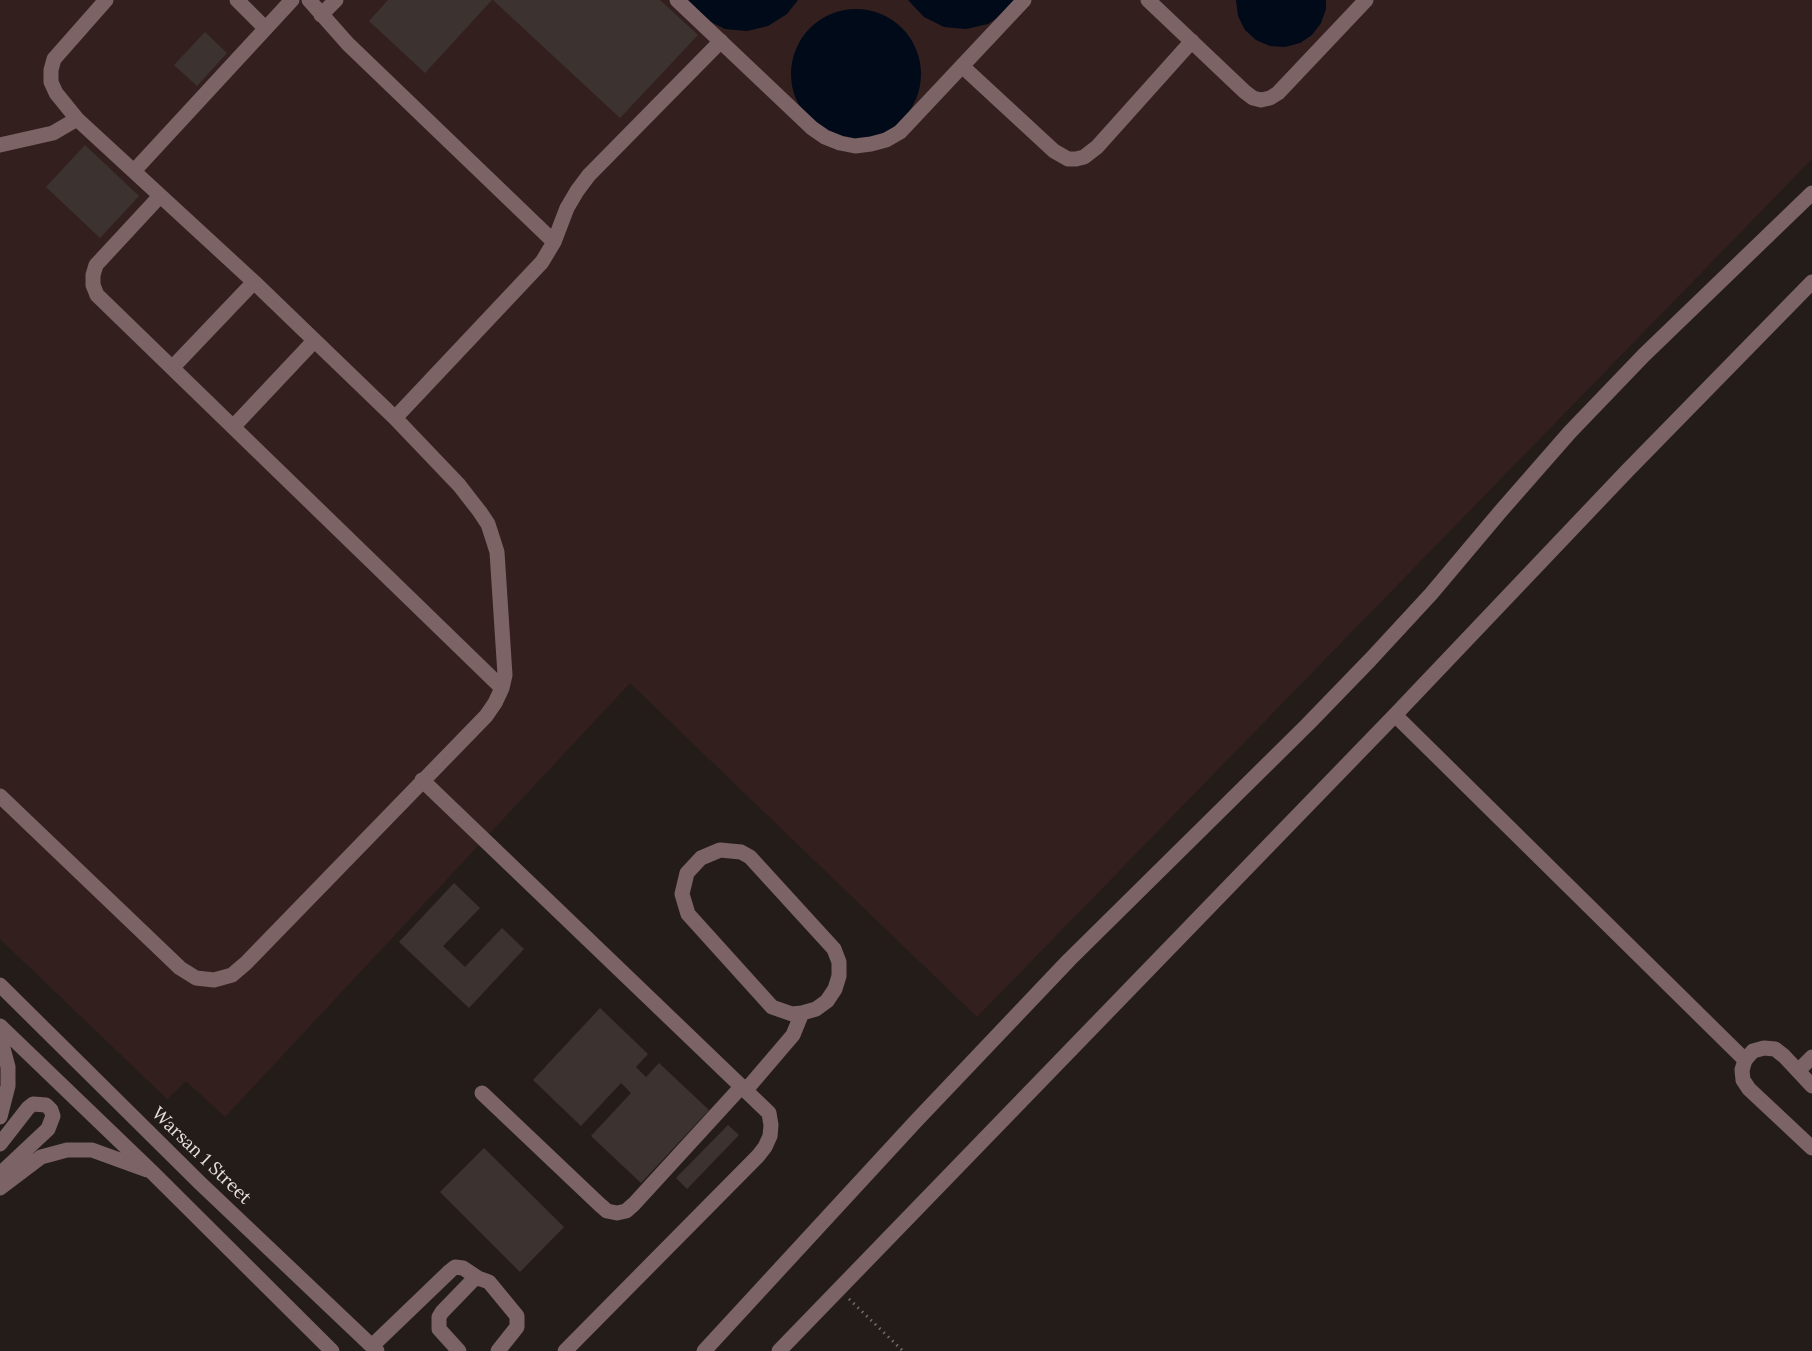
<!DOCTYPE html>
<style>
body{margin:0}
canvas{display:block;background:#241c18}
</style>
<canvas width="1812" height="1351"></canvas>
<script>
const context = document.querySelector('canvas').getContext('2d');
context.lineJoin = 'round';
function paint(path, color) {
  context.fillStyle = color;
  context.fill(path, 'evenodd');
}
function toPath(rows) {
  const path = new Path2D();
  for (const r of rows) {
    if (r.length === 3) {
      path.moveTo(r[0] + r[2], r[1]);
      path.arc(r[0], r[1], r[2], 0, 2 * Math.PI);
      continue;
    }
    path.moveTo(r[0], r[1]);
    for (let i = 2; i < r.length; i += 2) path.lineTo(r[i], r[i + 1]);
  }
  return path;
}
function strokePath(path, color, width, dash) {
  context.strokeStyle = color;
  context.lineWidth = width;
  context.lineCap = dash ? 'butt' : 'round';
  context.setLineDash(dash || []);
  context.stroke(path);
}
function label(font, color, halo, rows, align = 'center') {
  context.font = font + ' Lora,serif';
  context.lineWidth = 4.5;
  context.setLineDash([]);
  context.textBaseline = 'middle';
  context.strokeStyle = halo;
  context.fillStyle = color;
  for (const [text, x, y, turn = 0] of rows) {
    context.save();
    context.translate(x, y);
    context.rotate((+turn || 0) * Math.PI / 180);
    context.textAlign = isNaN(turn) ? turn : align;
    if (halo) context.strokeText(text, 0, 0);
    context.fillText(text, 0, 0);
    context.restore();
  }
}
paint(toPath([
 [0,0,1812,0,1812,159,977,1017,630,683,225,1117,186,1081,167,1099,0,939]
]), '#321f1e');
paint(toPath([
 [688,0,798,0,787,14,768,26,747,31,725,29,705,19],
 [908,0,1016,0,1006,12,988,24,966,29,944,27,924,17],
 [1236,0,1326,0,1326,9,1321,23,1312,35,1300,43,1285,47,1270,46,1256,40,1245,30,1238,16],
 [856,74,65]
]), '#000a19');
paint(toPath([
 [388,0,492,0,425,73,369,21],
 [493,0,660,0,698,35,620,118],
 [205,32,227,53,197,86,174,65],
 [85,145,139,196,100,238,46,187],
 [454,883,480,908,443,946,465,967,502,928,524,949,469,1008,399,942],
 [600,1008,648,1054,636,1067,646,1077,659,1063,709,1110,641,1183,591,1136,631,1093,621,1083,581,1126,533,1080],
 [728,1125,739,1135,687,1189,676,1178],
 [484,1148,564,1227,520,1272,440,1192]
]), '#3c3330');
strokePath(toPath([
 [849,1299,903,1351]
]), '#736b68', 3, [1.5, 4.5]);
strokePath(toPath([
 [237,0,265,28],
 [309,0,348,44,554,242],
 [677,0,812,128,825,137,840,143,855,146,871,144,886,140,900,132,1024,0],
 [1148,0,1245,92,1253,98,1261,100,1270,98,1278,93,1366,0],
 [321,15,336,0],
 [962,66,1054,151,1068,159,1076,159,1084,157,1097,147,1192,41],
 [0,145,53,133,77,119],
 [134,171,292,0],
 [160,196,96,265,93,275,93,285,97,295,502,688],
 [172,368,254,282],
 [395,418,542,262,554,242,567,208,577,191,589,175,721,41],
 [233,427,314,341],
 [1395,715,1745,1060],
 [422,780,769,1113,771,1125,770,1136,765,1147,758,1156,565,1351],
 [0,796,180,968,196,978,214,980,232,975,246,963,486,716,495,703,502,688,505,675,497,552,488,524,480,512,459,485,395,418,254,282,77,119,56,93,51,82,51,70,54,59,106,0],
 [720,850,741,852,750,857,834,949,839,962,839,976,835,989,827,1001,816,1009,802,1013,792,1014,772,1007,688,914,682,894,687,873,701,858,720,850],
 [0,985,200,1183,377,1351],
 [0,1026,153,1173,332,1351],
 [0,1037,8,1067,8,1086,0,1117],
 [1798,1071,1812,1057],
 [1812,1086,1784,1056,1775,1049,1764,1048,1753,1051,1745,1060,1742,1070,1743,1080,1749,1089,1812,1148],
 [746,1090,793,1035,802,1013],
 [482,1093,599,1204,607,1211,617,1213,626,1211,634,1204,742,1086],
 [0,1144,28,1108,33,1104,46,1105,51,1110,53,1116,48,1129,0,1174],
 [0,1188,41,1157,67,1150,92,1150,147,1170],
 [372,1346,450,1271,455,1267,463,1268,478,1278],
 [459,1351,439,1329,439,1317,442,1312,473,1280,478,1278,489,1282,517,1316,517,1327,498,1351],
 [704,1351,916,1121,1069,960,1308,724,1370,660,1431,594,1500,512,1570,432,1644,355,1812,193],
 [779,1351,1395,715,1627,471,1812,282]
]), '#7c6365', 15);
label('18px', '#e6e0de', '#241c18', [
 ["Warsan 1 Street",201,1156,44]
]);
</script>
